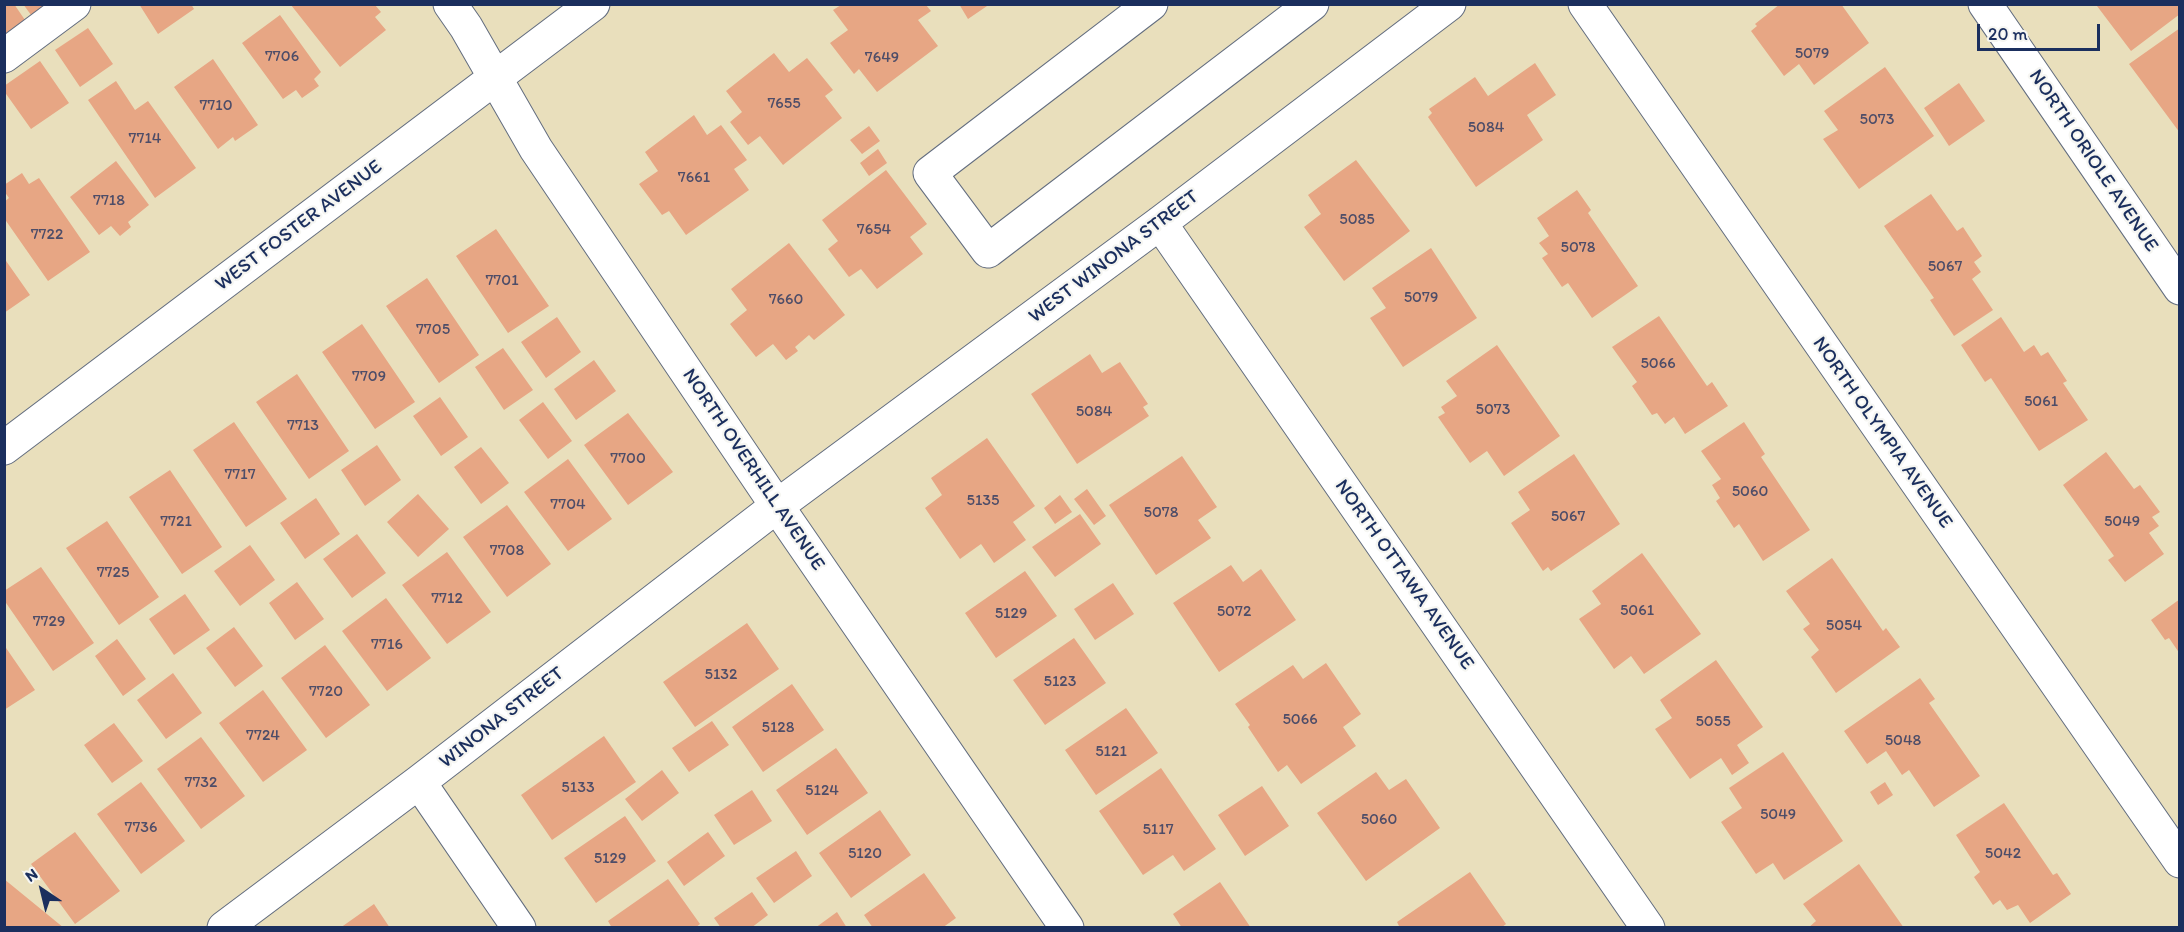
<!DOCTYPE html>
<style>
body{margin:0}
#map{position:relative;width:2184px;height:932px;overflow:hidden;background:#e9dfbc;font-family:Itim,sans-serif}
canvas{display:block}
.frame{position:absolute;inset:0;border:6px solid #1b2f5e;pointer-events:none}
.north{position:absolute;left:12px;top:860px;width:60px;height:60px;-webkit-text-stroke:4px #f6f6f2;paint-order:stroke;rotate:325deg;font-size:16px;font-weight:700;line-height:24px;text-align:center;color:#1b2f5e}
.north::after{content:'';display:block;margin:auto;width:21px;height:27px;background:#1b2f5e;clip-path:polygon(50% 0,100% 100%,50% 72%,0 100%)}
.scale{position:absolute;left:1977px;top:24px;width:123px;height:27px;box-sizing:border-box;border:3px solid #1b2f5e;border-top:0;padding-left:8px;font-size:18px;line-height:21px;white-space:nowrap;color:#1b2f5e;-webkit-text-stroke:4px #f6f6f2;paint-order:stroke}
</style>
<div id="map">
<canvas width="2184" height="932"></canvas>
<div class="frame"></div>
<div class="north">N</div>
<div class="scale">20 m</div>
</div>
<script>
const context = document.querySelector('canvas').getContext('2d');
context.lineJoin = 'round';
function paint(path, color) {
  context.fillStyle = color;
  context.fill(path, 'evenodd');
}
function toPath(rows) {
  const path = new Path2D();
  for (const r of rows) {
    path.moveTo(r[0], r[1]);
    for (let i = 2; i < r.length; i += 2) path.lineTo(r[i], r[i + 1]);
  }
  return path;
}
function strokePath(path, color, width, dash) {
  context.strokeStyle = color;
  context.lineWidth = width;
  context.lineCap = dash ? 'butt' : 'round';
  context.setLineDash(dash || []);
  context.stroke(path);
}
function label(font, color, halo, rows, align = 'center') {
  context.font = font + ' Itim,sans-serif';
  context.lineWidth = 4.5;
  context.setLineDash([]);
  context.textBaseline = 'middle';
  context.strokeStyle = halo;
  context.fillStyle = color;
  for (const [text, x, y, turn = 0] of rows) {
    context.save();
    context.translate(x, y);
    context.rotate((+turn || 0) * Math.PI / 180);
    context.textAlign = isNaN(turn) ? turn : align;
    if (halo) context.strokeText(text, 0, 0);
    context.fillText(text, 0, 0);
    context.restore();
  }
}
paint(toPath([
 [4,4,14,4,25,20,4,35],
 [23,4,53,4,34,19],
 [139,4,191,4,194,9,158,34],
 [959,4,990,4,968,19],
 [1780,4,1841,4,1869,43,1814,85,1799,64,1784,76,1751,31,1757,26,1755,24],
 [291,5,375,5,381,12,375,17,386,30,340,67],
 [841,5,926,5,931,11,918,20,938,46,877,92,859,69,854,74,830,43,848,30,833,10],
 [2100,5,2180,5,2180,14,2131,51,2097,6],
 [280,15,321,72,314,79,319,86,302,98,296,90,283,99,242,43],
 [88,28,113,64,80,87,55,50],
 [2180,28,2180,133,2129,64],
 [774,53,789,72,807,58,833,90,825,96,842,118,783,165,760,136,748,145,730,122,742,112,726,91],
 [213,59,258,125,235,141,233,137,218,149,174,87],
 [40,61,69,103,31,129,4,91,4,86],
 [1535,63,1556,95,1527,115,1543,140,1476,187,1428,117,1432,113,1429,109,1475,77,1488,96],
 [1885,67,1934,136,1859,189,1823,139,1838,130,1824,111],
 [116,81,135,110,148,101,196,168,155,198,88,100],
 [1959,83,1985,121,1949,146,1924,108],
 [694,115,707,135,721,125,747,160,734,169,749,190,686,235,669,211,662,215,639,184,658,171,645,152],
 [869,126,880,141,862,154,850,140],
 [878,149,887,163,869,176,860,163],
 [1356,160,1410,231,1344,281,1304,227,1321,214,1308,195],
 [116,161,149,205,128,222,131,227,120,236,111,226,99,235,70,197],
 [886,170,927,224,910,237,923,254,877,289,861,269,849,277,828,249,838,241,822,220],
 [22,173,29,184,39,178,90,252,48,281,4,218,4,202,9,198,4,191,4,185],
 [1577,190,1591,210,1588,213,1638,286,1592,318,1568,283,1562,287,1542,258,1548,254,1539,243,1549,236,1537,218],
 [1931,194,1957,231,1963,227,1982,256,1974,262,1981,272,1972,279,1993,310,1954,336,1930,300,1934,298,1884,226],
 [496,229,549,306,508,333,456,256],
 [789,243,845,315,814,340,809,335,795,347,798,351,786,360,773,344,756,357,730,324,747,310,731,289],
 [1431,248,1477,318,1403,367,1370,318,1386,308,1372,288],
 [4,258,30,295,4,313],
 [427,278,479,355,439,383,386,306],
 [1659,316,1707,386,1712,382,1728,406,1685,434,1674,417,1665,424,1657,413,1652,415,1632,386,1637,382,1612,347],
 [557,317,581,352,546,378,521,342],
 [2001,317,2024,352,2034,345,2041,356,2048,352,2067,381,2063,383,2088,420,2039,451,1991,378,1985,382,1961,345],
 [362,324,415,402,375,429,322,352],
 [1497,345,1560,436,1504,476,1487,451,1470,463,1438,417,1445,413,1441,407,1457,396,1446,381],
 [503,348,533,390,504,410,475,367],
 [1090,354,1102,373,1120,362,1148,404,1143,407,1149,416,1077,464,1031,394],
 [594,360,616,391,576,420,554,389],
 [297,374,349,451,309,479,256,402],
 [440,397,468,437,441,456,413,416],
 [543,402,572,441,548,459,519,420],
 [628,413,673,472,628,505,584,445],
 [234,422,287,499,246,527,193,450],
 [1744,422,1765,454,1761,457,1810,530,1763,561,1739,524,1734,528,1716,501,1720,498,1712,485,1721,479,1701,451],
 [987,438,1035,506,1013,522,1026,540,994,563,981,544,960,559,925,508,942,495,931,478],
 [377,445,401,480,365,506,341,470],
 [481,447,509,483,481,504,454,467],
 [2106,452,2134,489,2140,485,2160,512,2152,517,2159,526,2149,533,2164,554,2125,582,2108,560,2114,556,2063,485],
 [1574,454,1620,524,1551,571,1548,567,1543,571,1511,523,1530,510,1518,492],
 [1182,456,1217,507,1198,520,1211,538,1156,575,1109,505],
 [568,459,612,519,568,551,524,492],
 [170,470,222,547,182,574,129,497],
 [1087,489,1106,516,1094,525,1074,499],
 [418,494,449,529,418,557,387,522],
 [1060,495,1072,512,1055,524,1044,508],
 [316,498,340,534,305,559,280,523],
 [507,505,551,564,507,597,463,537],
 [1080,514,1101,544,1055,577,1032,547],
 [107,521,159,597,119,625,66,548],
 [357,534,386,573,352,598,323,559],
 [250,545,275,580,240,606,214,571],
 [447,552,491,612,447,644,402,585],
 [1642,553,1701,634,1644,674,1631,656,1614,669,1579,619,1601,604,1592,591],
 [1832,558,1883,631,1886,628,1900,647,1836,693,1811,657,1819,650,1803,629,1810,624,1786,591],
 [1231,565,1243,582,1261,569,1296,620,1219,672,1173,603],
 [41,567,94,643,53,671,4,600,4,591],
 [1025,571,1057,616,996,658,965,613],
 [297,582,324,619,295,640,269,603],
 [1113,583,1134,614,1095,640,1074,609],
 [185,594,210,630,174,655,149,619],
 [386,598,431,658,387,691,342,631],
 [2180,599,2180,654,2169,638,2165,640,2151,620],
 [747,623,779,669,695,727,663,682],
 [234,627,263,666,235,687,206,648],
 [1074,638,1106,683,1045,725,1013,680],
 [117,639,146,679,123,696,95,656],
 [4,645,35,690,4,710],
 [325,645,370,705,326,738,281,678],
 [1716,660,1763,727,1737,745,1749,763,1732,775,1721,758,1690,779,1655,729,1672,718,1660,700],
 [1326,663,1361,714,1343,727,1356,746,1301,784,1287,765,1278,772,1248,727,1250,725,1235,704,1293,665,1303,679],
 [173,673,202,713,166,739,137,700],
 [1920,678,1935,699,1929,703,1980,776,1934,807,1909,770,1902,775,1886,751,1867,764,1844,731],
 [792,684,824,730,763,772,732,727],
 [263,690,307,750,263,782,219,723],
 [1126,708,1158,753,1096,795,1065,750],
 [712,721,729,745,689,772,672,748],
 [114,723,143,761,112,783,84,745],
 [604,736,636,782,552,840,521,795],
 [201,737,245,796,201,829,157,769],
 [836,748,868,793,807,835,776,790],
 [1783,752,1843,841,1784,880,1773,863,1756,874,1721,822,1742,808,1729,788],
 [1161,768,1216,849,1184,871,1173,855,1143,875,1099,811],
 [662,770,679,793,642,821,625,799],
 [1376,772,1389,790,1406,779,1440,828,1366,881,1317,813],
 [141,782,185,841,141,874,97,814],
 [1885,782,1893,795,1878,805,1870,792],
 [1262,786,1289,826,1245,856,1218,815],
 [752,790,772,821,734,845,714,815],
 [2004,803,2053,875,2057,873,2071,894,2030,923,2018,905,2007,910,2000,900,1993,905,1974,877,1980,872,1956,835],
 [880,810,911,855,851,898,819,853],
 [625,816,656,861,596,903,564,858],
 [75,832,120,891,75,924,31,864],
 [708,832,725,856,684,886,667,862],
 [796,851,812,876,774,903,756,878],
 [1859,864,1904,928,1808,928,1816,921,1803,904],
 [1470,872,1506,924,1501,928,1400,928,1397,922],
 [924,873,956,918,942,928,873,928,864,915],
 [4,879,64,928,4,928],
 [668,879,700,924,695,928,612,928,608,921],
 [1220,882,1251,928,1182,928,1173,914],
 [752,892,768,915,751,928,721,928,714,918],
 [374,904,390,928,340,928],
 [837,912,847,928,815,928]
]), '#e7a684');
const minor = toPath([
 [450,4,466,27,536,149,777,506,1067,928],
 [1151,4,930,173,988,251,1312,4],
 [1585,4,2180,861],
 [1985,4,2180,288],
 [4,56,74,4],
 [1160,223,1648,928],
 [4,448,593,4],
 [419,782,519,928],
 [224,928,419,782,777,506,1160,223,1449,4]
]);
strokePath(minor, '#636d7f', 35);
strokePath(minor, '#fff', 33);
label('16px', '#4e4d68', null, [
 ["5079",1812,54],
 ["7706",282,57],
 ["7649",882,58],
 ["7655",784,104],
 ["7710",216,106],
 ["5073",1877,120],
 ["5084",1486,128],
 ["7714",145,139],
 ["7661",694,178],
 ["7718",109,201],
 ["5085",1357,220],
 ["7654",874,230],
 ["7722",47,235],
 ["5078",1578,248],
 ["5067",1945,267],
 ["7701",502,281],
 ["5079",1421,298],
 ["7660",786,300],
 ["7705",433,330],
 ["5066",1658,364],
 ["7709",369,377],
 ["5061",2041,402],
 ["5073",1493,410],
 ["5084",1094,412],
 ["7713",303,426],
 ["7700",628,459],
 ["7717",240,475],
 ["5060",1750,492],
 ["5135",983,501],
 ["7704",568,505],
 ["5078",1161,513],
 ["5067",1568,517],
 ["7721",176,522],
 ["5049",2122,522],
 ["7708",507,551],
 ["7725",113,573],
 ["7712",447,599],
 ["5061",1637,611],
 ["5072",1234,612],
 ["5129",1011,614],
 ["7729",49,622],
 ["5054",1844,626],
 ["7716",387,645],
 ["5132",721,675],
 ["5123",1060,682],
 ["7720",326,692],
 ["5066",1300,720],
 ["5055",1713,722],
 ["5128",778,728],
 ["7724",263,736],
 ["5048",1903,741],
 ["5121",1111,752],
 ["7732",201,783],
 ["5133",578,788],
 ["5124",822,791],
 ["5049",1778,815],
 ["5060",1379,820],
 ["7736",141,828],
 ["5117",1158,830],
 ["5120",865,854],
 ["5042",2003,854],
 ["5129",610,859]
]);
label('20px', '#1b2f5e', '#f6f6f2', [
 ["NORTH ORIOLE AVENUE",2093,161,56],
 ["WEST FOSTER AVENUE",299,226,-37],
 ["WEST WINONA STREET",1114,257,-37],
 ["NORTH OLYMPIA AVENUE",1882,433,55],
 ["NORTH OVERHILL AVENUE",753,470,56],
 ["NORTH OTTAWA AVENUE",1404,575,55],
 ["WINONA STREET",502,718,-38]
]);
</script>
